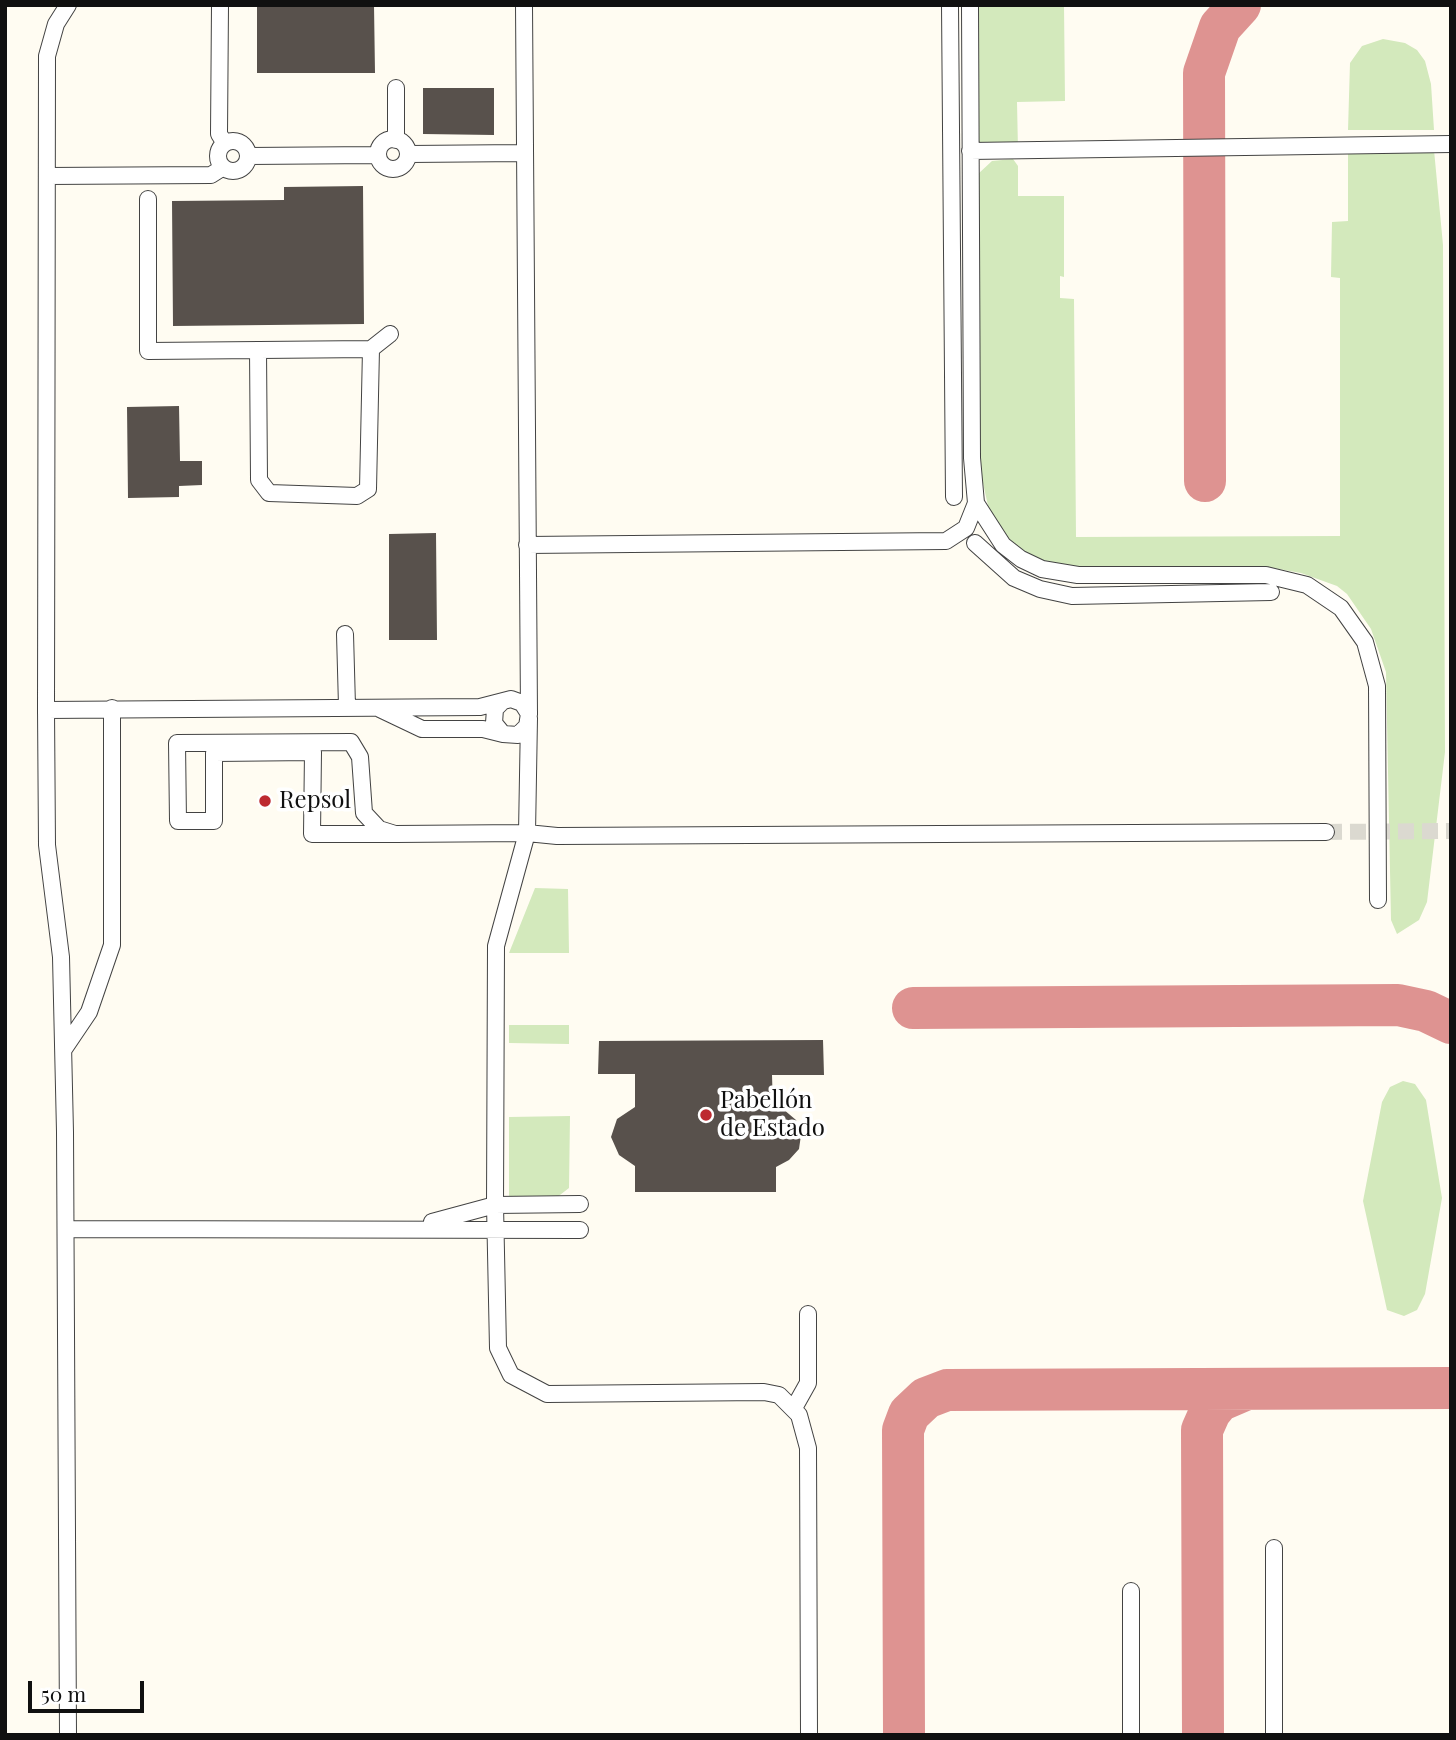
<!DOCTYPE html>
<meta charset="utf-8">
<style>
body{margin:0}
#map{position:relative;width:1456px;height:1740px;overflow:hidden;background:#fffcf2;font-family:"Playfair Display",serif}
canvas{display:block}
.frame{position:absolute;inset:0;border:7px solid #101010;pointer-events:none}
.scale{position:absolute;left:28px;top:1681px;width:116px;height:32px;box-sizing:border-box;border:4px solid #101010;border-top:0;padding-left:9px;font-size:21px;line-height:24px;white-space:nowrap;color:#101010;-webkit-text-stroke:5px #fff;paint-order:stroke}
</style>
<div id="map">
<canvas width="1456" height="1740"></canvas>
<div class="frame"></div>
<div class="scale">50 m</div>
</div>
<script>
const context = document.querySelector('canvas').getContext('2d');
context.lineJoin = 'round';
function paint(path, color) {
  context.fillStyle = color;
  context.fill(path, 'evenodd');
}
function toPath(rows) {
  const path = new Path2D();
  for (const r of rows) {
    if (r.length === 3) {
      path.moveTo(r[0] + r[2], r[1]);
      path.arc(r[0], r[1], r[2], 0, 2 * Math.PI);
      continue;
    }
    path.moveTo(r[0], r[1]);
    for (let i = 2; i < r.length; i += 2) path.lineTo(r[i], r[i + 1]);
  }
  return path;
}
function strokePath(path, color, width, dash) {
  context.strokeStyle = color;
  context.lineWidth = width;
  context.lineCap = dash ? 'butt' : 'round';
  context.setLineDash(dash || []);
  context.stroke(path);
}
function label(font, color, halo, rows, align = 'center') {
  context.font = font + ' "Playfair Display",serif';
  context.lineWidth = 7;
  context.setLineDash([]);
  context.textBaseline = 'middle';
  context.strokeStyle = halo;
  context.fillStyle = color;
  for (const [text, x, y, turn = 0] of rows) {
    context.save();
    context.translate(x, y);
    context.rotate((+turn || 0) * Math.PI / 180);
    context.textAlign = isNaN(turn) ? turn : align;
    if (halo) context.strokeText(text, 0, 0);
    context.fillText(text, 0, 0);
    context.restore();
  }
}
paint(toPath([
 [970,5,1064,5,1065,101,1017,102,1018,150,970,151],
 [1383,39,1405,43,1417,50,1425,61,1431,84,1434,130,1348,130,1350,63,1362,46],
 [1434,150,1443,245,1445,752,1427,902,1419,920,1397,934,1391,920,1386,672,1371,629,1347,594,1337,586,1301,573,1273,568,1085,568,1048,563,1029,554,1010,541,989,510,980,470,978,174,992,161,1013,159,1018,166,1018,196,1064,196,1064,277,1060,276,1060,298,1074,299,1076,537,1340,536,1340,278,1331,277,1332,222,1348,221,1348,151],
 [535,888,568,889,569,953,509,953],
 [509,1025,569,1025,569,1044,509,1043],
 [1403,1081,1415,1084,1426,1100,1442,1198,1425,1294,1417,1310,1404,1316,1387,1310,1363,1201,1382,1102,1390,1087],
 [570,1116,569,1188,556,1198,509,1199,509,1117]
]), '#d3e9bc');
strokePath(toPath([
 [1205,481,1204,73,1220,27,1240,5],
 [913,1008,1398,1005,1426,1011,1451,1023],
 [904,1735,903,1430,909,1414,926,1398,947,1390,1451,1388],
 [1203,1735,1202,1430,1210,1412,1219,1401,1247,1389]
]), '#de9391', 42);
paint(toPath([
 [257,5,374,5,375,73,257,73],
 [423,88,494,88,494,135,423,134],
 [363,186,364,324,173,326,172,201,284,200,284,187],
 [179,406,180,461,202,461,202,485,179,486,179,497,128,498,127,407],
 [436,533,437,640,389,640,389,534],
 [823,1040,824,1075,772,1075,773,1108,783,1109,796,1120,801,1135,799,1149,789,1160,776,1167,776,1192,635,1192,635,1166,619,1155,611,1137,617,1119,635,1107,635,1074,598,1074,599,1041]
]), '#58514c');
strokePath(toPath([
 [1326,832,1451,831]
]), '#dbd9d0', 16, [16, 8]);
const minor = toPath([
 [220,5,219,134,224,142],
 [524,5,529,714],
 [950,5,954,497],
 [970,5,972,458,976,503,1003,545,1021,559,1042,569,1078,575,1266,575,1307,585,1341,608,1365,642,1377,686,1378,900],
 [393,154,15],
 [396,140,396,88],
 [233,156,15],
 [970,151,1451,144],
 [409,154,524,153],
 [248,156,377,155],
 [47,176,211,175,222,168],
 [148,199,148,351,371,349,390,334],
 [258,350,259,480,269,493,357,496,368,489,371,349],
 [975,543,1014,578,1040,589,1072,596,1271,592],
 [527,545,946,541,966,528,976,503],
 [345,634,347,706],
 [380,709,422,729,483,729,503,734],
 [46,710,480,707,511,699,522,703,529,714,527,726,518,735,503,734,494,723,495,709,503,701],
 [529,718,527,833,496,946,495,1205,498,1348,511,1375,547,1394,764,1392,779,1395,799,1415,808,1448,809,1735],
 [395,834,379,829,364,813,360,757,351,742,177,743,178,821,214,821,214,753,313,752,312,834,395,834,527,833,557,836,1326,832],
 [64,1049,89,1012,112,945,112,708],
 [432,1222,495,1205,580,1204],
 [66,1229,580,1230],
 [794,1408,808,1383,808,1314],
 [1274,1548,1274,1735],
 [1131,1591,1131,1735],
 [68,1735,65,1132,61,957,47,845,46,710,47,56,56,24,68,5]
]);
strokePath(minor, '#434343', 18);
strokePath(minor, '#fff', 16);
for (const [x, y, r, color] of [
 [265,801,7,"#bd2a30"],
 [706,1115,7,"#bd2a30"]
]) {
  const dot = new Path2D();
  dot.arc(x, y, r, 0, 2 * Math.PI);
  context.fillStyle = color;
  context.fill(dot);
  strokePath(dot, '#fff', 2.5);
}
label('24px', '#101010', '#fff', [
 ["Repsol",279,801],
 ["Pabellón",720,1101],
 ["de Estado",720,1129]
], 'left');
</script>
